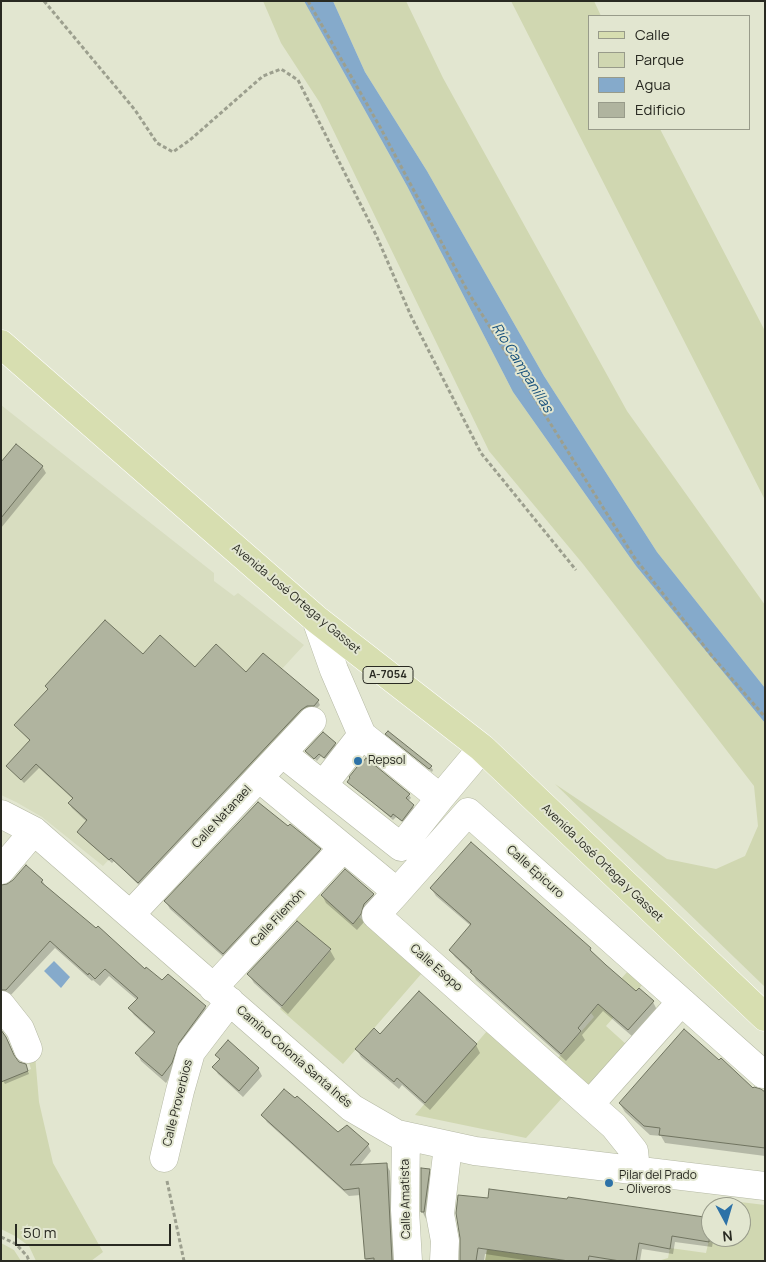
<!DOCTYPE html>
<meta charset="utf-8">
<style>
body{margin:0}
#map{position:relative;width:766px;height:1262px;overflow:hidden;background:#e2e6d0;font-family:Manrope,sans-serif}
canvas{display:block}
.frame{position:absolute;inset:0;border:2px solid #292a22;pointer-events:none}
.legend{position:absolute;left:588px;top:15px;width:162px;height:115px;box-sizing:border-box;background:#e2e6d0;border:1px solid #989b8a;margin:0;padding:6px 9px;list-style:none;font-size:15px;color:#292a22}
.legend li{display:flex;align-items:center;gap:10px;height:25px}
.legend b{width:25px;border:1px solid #989b8a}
.north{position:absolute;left:701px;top:1197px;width:50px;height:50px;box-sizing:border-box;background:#e2e6d0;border:1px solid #989b8a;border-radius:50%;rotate:174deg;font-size:14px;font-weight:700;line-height:20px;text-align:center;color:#292a22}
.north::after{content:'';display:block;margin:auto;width:18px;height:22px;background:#2d72a7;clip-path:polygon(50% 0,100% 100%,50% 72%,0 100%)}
.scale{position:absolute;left:15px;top:1224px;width:156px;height:22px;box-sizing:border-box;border:2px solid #292a22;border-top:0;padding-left:6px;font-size:15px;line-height:18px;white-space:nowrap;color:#292a22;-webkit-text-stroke:4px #e2e6d0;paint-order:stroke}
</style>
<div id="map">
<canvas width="766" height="1262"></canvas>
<div class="frame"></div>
<ul class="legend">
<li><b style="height:6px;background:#d7deb0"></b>Calle</li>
<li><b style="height:14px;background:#d0d7b1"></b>Parque</li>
<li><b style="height:14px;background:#85aacb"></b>Agua</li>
<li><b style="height:14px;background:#b0b49f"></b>Edificio</li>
</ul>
<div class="north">N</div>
<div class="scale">50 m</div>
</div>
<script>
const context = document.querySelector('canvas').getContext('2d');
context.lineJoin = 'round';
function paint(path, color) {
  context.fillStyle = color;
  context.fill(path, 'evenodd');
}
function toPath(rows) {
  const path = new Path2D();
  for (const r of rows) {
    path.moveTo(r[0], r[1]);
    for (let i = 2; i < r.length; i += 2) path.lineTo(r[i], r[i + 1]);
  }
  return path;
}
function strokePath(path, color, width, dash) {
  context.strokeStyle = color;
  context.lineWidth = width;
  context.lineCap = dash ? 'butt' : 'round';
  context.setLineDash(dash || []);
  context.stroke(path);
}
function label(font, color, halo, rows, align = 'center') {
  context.font = font + ' Manrope,sans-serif';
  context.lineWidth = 4;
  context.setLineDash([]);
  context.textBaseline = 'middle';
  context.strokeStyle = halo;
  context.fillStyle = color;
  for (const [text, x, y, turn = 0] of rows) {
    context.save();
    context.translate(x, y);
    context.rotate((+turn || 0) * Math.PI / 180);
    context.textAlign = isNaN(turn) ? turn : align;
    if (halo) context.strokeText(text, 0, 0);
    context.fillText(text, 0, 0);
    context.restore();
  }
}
paint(toPath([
 [1,405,214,573,214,581,234,596,238,593,304,645,281,670,319,700,241,784,204,755,103,866,42,817,16,802,1,795]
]), '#d8ddc0');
paint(toPath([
 [263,1,304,1,407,186,513,392,636,566,765,723,765,987,555,784,667,859,716,869,745,856,758,826,754,786,583,564,489,451,320,103,281,43],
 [333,1,406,1,443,78,627,411,765,605,765,688,657,552,544,376,427,171,365,72],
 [511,1,594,1,601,16,590,16,590,129,660,129,765,331,765,500],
 [315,890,353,923,359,917,422,973,343,1064,280,1009,331,950,292,917],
 [628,971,643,984,606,1026,627,1045,589,1087,557,1059,594,1017,591,1013],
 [487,1031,562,1098,526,1138,415,1115],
 [35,1055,39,1102,53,1163,103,1252,91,1261,36,1261,29,1246,15,1236,1,1229,1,1081,31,1069,27,1056],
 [715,1199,765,1205,765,1261,658,1261,668,1258,670,1248,706,1253,711,1231,711,1237,741,1237,741,1207,714,1207],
 [1,1243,14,1250,21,1261,1,1261]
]), '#d0d7b1');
paint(toPath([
 [487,1249,569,1261,485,1261]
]), '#a9b184');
paint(toPath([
 [304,1,333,1,365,72,427,171,544,376,657,552,765,688,765,723,636,566,513,392,407,186],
 [54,961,70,977,61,988,44,971]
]), '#85aacb');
paint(toPath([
 [1,464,42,466,46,473,1,528],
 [143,655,195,669,246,673,318,701,320,705,141,887,114,861,112,863,81,836,78,832,87,822,72,808,69,803,73,799,39,768,24,783,8,766,30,741,15,725],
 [388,733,431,767,433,770,432,772,389,737],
 [335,744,337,747,326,760,321,756,317,761,307,751],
 [349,782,409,795,411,798,408,801,415,809,404,823,396,817,393,820],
 [320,850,324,858,228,961,170,909,166,902],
 [42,880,46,887,145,970,163,982,168,975,205,1007,209,1015,166,1083,141,1061,137,1053,155,1034,134,1015,129,1008,137,1000,109,976,100,986,93,980,92,981,55,948,9,997,1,997,1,886],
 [431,888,590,949,595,956,636,993,653,1002,657,1010,633,1037,603,1011,582,1035,585,1040,566,1061,476,980,473,974,455,957,450,950,471,926,436,896],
 [373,894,378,902,368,912,364,922,357,930,326,903,322,895],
 [330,950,335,959,288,1014,254,983,249,975],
 [380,1036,476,1045,480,1053,430,1110,402,1085,399,1089,361,1057,357,1050],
 [216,1055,258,1068,262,1076,243,1097,218,1074,214,1067,220,1060],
 [27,1069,29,1074,5,1084,1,1077],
 [765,1094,765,1156,665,1143,661,1136,650,1135,625,1112,620,1104],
 [263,1115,338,1134,368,1145,371,1151,359,1166,386,1164,390,1171,395,1261,366,1261,361,1195,349,1196,267,1122],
 [429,1170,433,1178,428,1219,426,1219,422,1211],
 [569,1198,711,1220,711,1237,714,1237,712,1247,675,1242,673,1254,642,1249,640,1261,531,1261,485,1254,484,1261,461,1261,489,1199,568,1200]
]), '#0003');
const building = toPath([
 [16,444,43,466,1,518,1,462,16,444],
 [105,620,143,654,160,635,195,667,216,644,246,672,263,653,319,700,314,706,307,706,301,710,138,883,111,858,109,860,77,832,87,820,68,803,73,798,36,764,21,780,6,766,30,740,14,725,48,689,45,686,105,620],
 [388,731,432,766,429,769,385,734,388,731],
 [323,732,336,743,324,758,319,754,314,759,305,751,323,732],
 [366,758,410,794,406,798,414,805,402,821,393,814,391,817,347,782,350,778,349,777,361,762,362,763,366,758],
 [258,802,288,826,290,824,321,849,223,954,164,901,258,802],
 [471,842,591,948,590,950,606,965,636,991,639,988,654,1001,628,1030,598,1004,578,1028,581,1031,561,1054,470,972,472,971,449,950,471,924,430,888,471,842],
 [26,865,43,880,41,882,96,928,98,926,145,969,146,967,162,980,168,974,206,1006,179,1043,172,1063,162,1076,135,1053,155,1032,128,1008,138,998,105,969,95,979,89,973,88,975,50,941,6,990,1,990,1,885,7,884,13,880,26,865],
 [345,869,374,894,364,904,361,914,353,924,321,895,345,869],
 [297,921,331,949,282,1006,247,974,297,921],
 [419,991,477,1044,425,1103,397,1078,394,1082,355,1049,374,1028,380,1034,419,991],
 [684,1029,719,1060,721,1058,753,1088,754,1087,761,1089,765,1092,765,1148,659,1135,660,1128,644,1126,619,1103,684,1029],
 [1,1030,6,1037,14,1055,19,1062,26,1064,28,1071,1,1082,1,1030],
 [228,1040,259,1068,239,1091,212,1067,220,1059,215,1055,228,1040],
 [284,1089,295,1098,297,1096,338,1132,347,1125,369,1144,350,1165,387,1163,392,1261,374,1261,374,1258,365,1259,359,1188,344,1190,261,1115,284,1089],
 [421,1168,430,1169,424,1212,421,1212,421,1168],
 [489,1189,567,1199,568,1197,711,1218,709,1242,672,1236,670,1249,639,1243,636,1261,620,1261,589,1256,588,1261,569,1261,478,1248,476,1261,460,1261,460,1238,456,1213,458,1195,488,1198,489,1189]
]);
paint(building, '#b0b49f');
strokePath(building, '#707460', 1);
const minor = toPath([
 [316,619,334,670,362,735,440,798,482,748],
 [282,753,401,847,440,798],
 [259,778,397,892,376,915,614,1126,634,1151,636,1170],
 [323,785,362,735],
 [1,814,34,831,352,1108,397,1134,475,1151,765,1186],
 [1,870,34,831],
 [397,892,468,812,763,1074],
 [131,914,312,721],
 [213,988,343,848],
 [1,1005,20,1029,28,1049],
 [590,1104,681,1002],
 [406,1136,405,1210,408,1261],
 [164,1158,180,1091,191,1052,230,1001],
 [444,1261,445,1241,440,1214,448,1146]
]);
const major = toPath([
 [1,344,316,619,482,748,765,1017]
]);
strokePath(minor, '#b5b9a4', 29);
strokePath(major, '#fff', 29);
strokePath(toPath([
 [44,1,135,110,157,143,173,152,190,140,263,76,281,69,298,80,377,237,411,316,481,453,576,570],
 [308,1,380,127,468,292,634,557,712,656,765,717],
 [167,1181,184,1261],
 [1,1237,16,1244,27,1256,29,1261]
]), '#9c9f8e', 3, [4, 2.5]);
strokePath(minor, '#fff', 28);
strokePath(major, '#d7deb0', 28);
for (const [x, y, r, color] of [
 [358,761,5,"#2d72a7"],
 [609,1183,5,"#2d72a7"]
]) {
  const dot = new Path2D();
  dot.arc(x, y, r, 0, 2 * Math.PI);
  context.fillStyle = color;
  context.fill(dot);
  strokePath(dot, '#e2e6d0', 2);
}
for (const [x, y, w] of [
 [388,675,50]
]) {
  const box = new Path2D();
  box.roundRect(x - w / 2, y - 8.5, w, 17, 4);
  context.fillStyle = '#e2e6d0';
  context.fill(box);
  strokePath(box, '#292a22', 1);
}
label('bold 11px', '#292a22', null, [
 ["A-7054",388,675]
]);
label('12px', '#292a22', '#e2e6d0', [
 ["Avenida José Ortega y Gasset",296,599,40],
 ["Calle Natanael",222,817,-47],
 ["Avenida José Ortega y Gasset",602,863,44],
 ["Calle Epicuro",535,872,42],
 ["Calle Filemón",278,918,-47],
 ["Calle Esopo",436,968,41],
 ["Camino Colonia Santa Inés",294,1057,41],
 ["Calle Proverbios",178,1103,-76],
 ["Calle Amatista",406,1199,-91]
]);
label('12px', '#292a22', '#e2e6d0', [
 ["Repsol",368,761],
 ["Pilar del Prado",619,1176],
 ["- Oliveros",619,1190]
], 'left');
label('italic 14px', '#16507b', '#e2e6d0', [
 ["Río Campanillas",522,368,58]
]);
</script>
